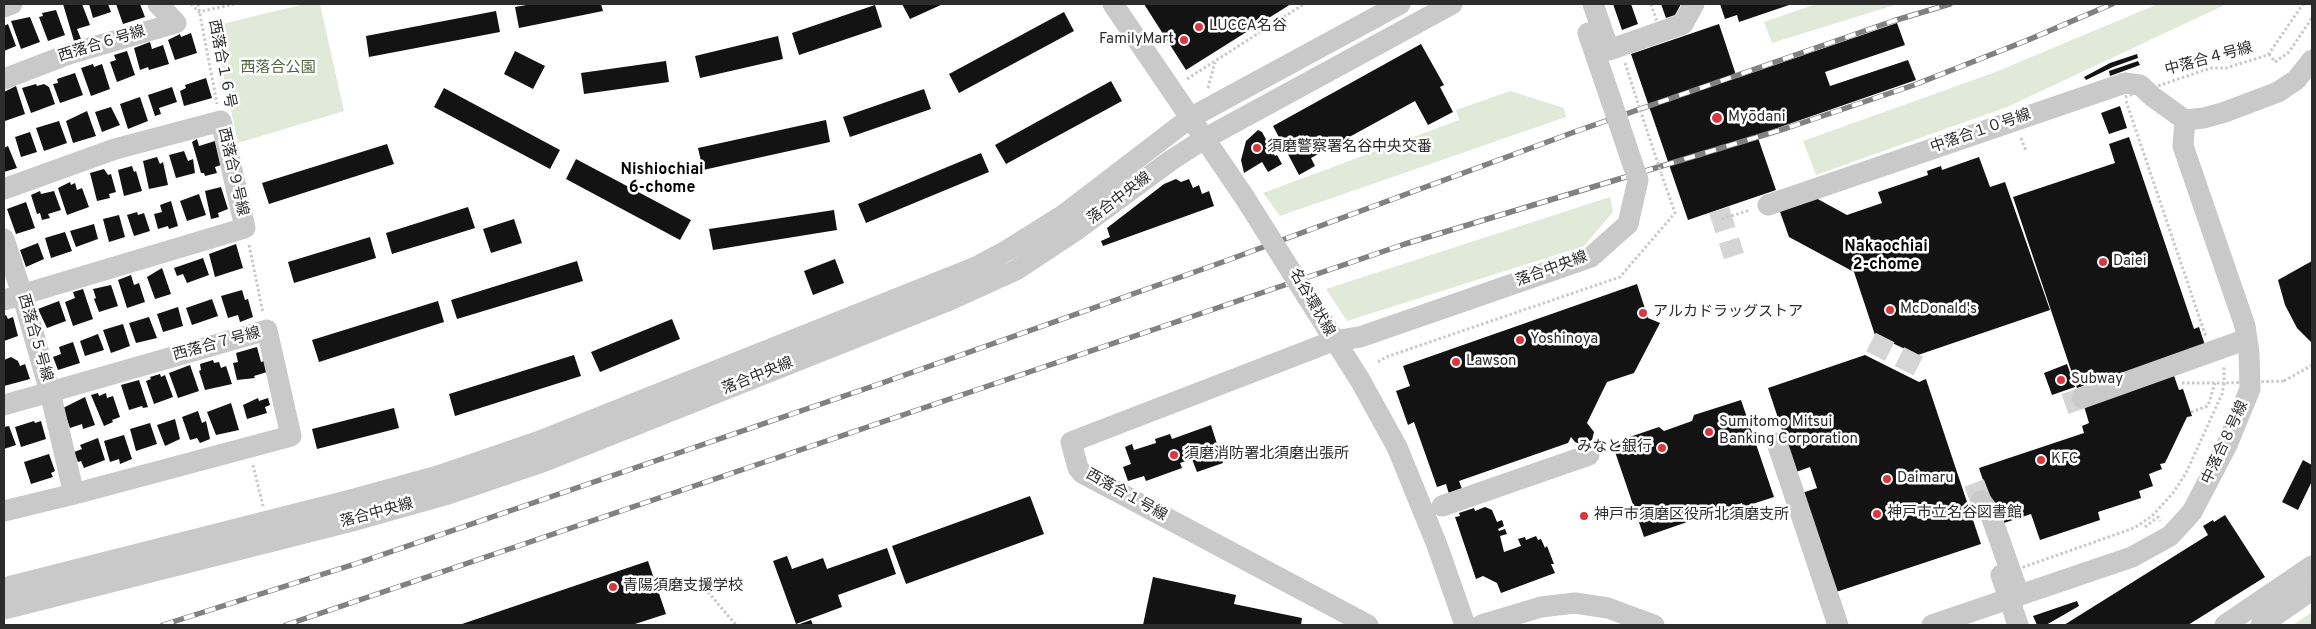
<!DOCTYPE html>
<meta charset="utf-8">
<style>
body{margin:0}
#map{position:relative;width:2316px;height:629px;overflow:hidden;background:#fff;font-family:Overpass,sans-serif}
canvas{display:block}
.frame{position:absolute;inset:0;border:5px solid #2c2c2c;pointer-events:none}
</style>
<div id="map">
<canvas width="2316" height="629"></canvas>
<div class="frame"></div>
</div>
<script>
const context = document.querySelector('canvas').getContext('2d');
context.lineJoin = 'round';
function paint(path, color) {
  context.fillStyle = color;
  context.fill(path, 'evenodd');
}
function toPath(rows) {
  const path = new Path2D();
  for (const r of rows) {
    path.moveTo(r[0], r[1]);
    for (let i = 2; i < r.length; i += 2) path.lineTo(r[i], r[i + 1]);
  }
  return path;
}
function strokePath(path, color, width, dash) {
  context.strokeStyle = color;
  context.lineWidth = width;
  context.lineCap = dash ? 'butt' : 'round';
  context.setLineDash(dash || []);
  context.stroke(path);
}
function label(font, color, halo, rows, align = 'center') {
  context.font = font + ' Overpass,"Noto Sans JP",sans-serif';
  context.lineWidth = 5;
  context.setLineDash([]);
  context.textBaseline = 'middle';
  context.strokeStyle = halo;
  context.fillStyle = color;
  for (const [text, x, y, turn = 0] of rows) {
    context.save();
    context.translate(x, y);
    context.rotate((+turn || 0) * Math.PI / 180);
    context.textAlign = isNaN(turn) ? turn : align;
    if (halo) context.strokeText(text, 0, 0);
    context.fillText(text, 0, 0);
    context.restore();
  }
}
paint(toPath([
 [305,4,320,4,344,111,238,143,213,26],
 [1816,4,1898,4,1772,43,1764,22],
 [2158,4,2227,4,2007,107,1816,175,1803,141,1993,73],
 [1510,91,1564,108,1566,117,1280,216,1263,193,1459,120,1456,110],
 [1610,197,1613,212,1584,246,1347,321,1326,289],
 [2312,612,2312,625,2293,625]
]), '#e1e9d9');
paint(toPath([
 [63,4,82,4,90,25,77,29,81,39,74,41],
 [89,4,108,4,111,12,93,18],
 [116,4,140,4,145,17,123,24],
 [532,4,601,4,603,11,519,28,515,7],
 [902,4,943,4,910,19],
 [1144,4,1291,4,1186,70],
 [1613,4,1631,4,1638,24,1622,30],
 [1661,4,1681,4,1675,15,1666,18],
 [1720,4,1792,4,1739,22,1737,15,1725,19],
 [875,5,882,27,799,55,792,33],
 [56,10,65,35,48,41,39,17,43,16,42,13],
 [496,11,500,32,369,57,366,36],
 [1064,12,1074,31,959,93,949,74],
 [30,17,40,42,21,49,11,21],
 [1897,23,1905,45,1825,72,1830,86,1908,60,1916,80,1757,135,1776,190,1688,220,1631,54,1719,24,1737,78],
 [8,24,16,46,4,51,4,26],
 [191,33,197,53,175,60,168,40,180,34,181,37],
 [778,36,783,59,700,78,695,56],
 [150,42,152,49,163,45,169,64,149,70,148,67,140,70,134,48],
 [1421,44,1444,85,1440,87,1453,112,1428,125,1415,101,1311,158,1315,166,1299,175,1273,126],
 [127,51,135,75,117,82,110,62,116,60,114,55],
 [515,51,545,66,533,89,504,74],
 [2137,54,2138,58,2113,67,2086,80,2084,77,2110,63],
 [666,61,669,82,584,94,581,73],
 [2138,61,2140,65,2110,76,2109,71],
 [93,64,94,67,102,64,110,89,91,96,81,68],
 [75,73,83,95,60,103,53,84,58,83,57,79],
 [206,78,212,98,184,106,180,91,186,88,185,85],
 [1111,81,1122,101,1006,164,995,145],
 [36,84,37,86,44,84,49,87,55,104,31,113,22,88],
 [16,86,25,114,5,121,4,92],
 [172,87,177,102,159,108,161,114,155,116,148,95],
 [444,88,560,150,550,169,434,107],
 [924,89,931,109,850,137,843,117],
 [140,97,148,121,128,129,120,104],
 [2120,106,2127,128,2109,134,2101,113],
 [111,107,120,125,102,132,95,112],
 [87,111,96,136,73,143,66,121],
 [826,120,830,142,703,170,698,148],
 [59,121,67,143,44,151,36,128],
 [1258,130,1262,132,1275,156,1277,155,1282,164,1268,172,1262,162,1244,173,1241,160,1246,141],
 [30,132,37,152,21,157,15,137],
 [2129,137,2194,329,2199,327,2205,345,2077,388,2013,197,2115,163,2109,144],
 [197,139,199,146,215,141,221,165,215,167,217,173,205,176,204,173,201,173,192,142],
 [387,144,394,164,269,204,262,183],
 [8,146,17,168,4,172,4,148],
 [184,151,188,161,193,159,195,173,176,178,169,155],
 [981,153,989,172,866,223,858,204],
 [157,157,160,164,163,162,168,185,149,189,143,161],
 [1979,157,1990,187,2005,182,2050,310,1918,355,1875,335,1854,272,1789,237,1779,209,1814,197,1847,215,1882,203,1878,192,1928,175,1927,171,1941,166,1942,170],
 [576,159,691,220,680,240,566,179],
 [132,166,134,172,136,171,142,191,124,196,118,170],
 [104,169,108,175,111,174,116,192,109,194,110,198,97,201,90,173],
 [1176,179,1181,182,1189,179,1193,188,1199,185,1202,194,1209,191,1214,206,1103,246,1101,241,1110,237,1107,228,1164,184],
 [70,182,71,185,75,183,77,190,82,188,89,207,67,215,58,188],
 [221,187,228,209,218,213,219,217,211,219,205,191],
 [40,191,41,194,54,191,61,210,48,214,50,218,42,220,40,213,37,214,31,195],
 [199,194,206,215,187,221,180,201],
 [171,201,178,226,169,229,168,226,158,229,154,214,162,212,160,205],
 [26,202,35,228,16,234,7,209],
 [468,207,475,228,392,254,386,233],
 [834,210,837,230,713,250,709,229],
 [137,212,138,215,144,213,150,231,134,236,127,215],
 [119,215,125,237,109,242,103,219],
 [514,219,522,243,491,253,483,229],
 [94,224,98,239,76,247,70,231],
 [65,232,72,251,51,258,45,238],
 [370,237,376,258,294,283,288,262],
 [38,243,44,259,26,267,20,250],
 [236,244,243,268,215,277,209,254],
 [203,258,209,275,187,283,183,274,177,276,174,268],
 [835,259,844,283,813,295,804,271],
 [577,261,583,281,457,319,451,300],
 [2312,261,2312,343,2297,328,2285,305,2278,280],
 [162,268,171,294,155,299,147,277],
 [131,275,134,285,139,283,145,302,127,308,118,280],
 [1637,284,1648,318,1660,323,1634,373,1607,382,1587,423,1594,432,1592,440,1582,445,1575,442,1571,437,1568,443,1459,481,1462,489,1449,494,1446,484,1437,487,1414,422,1408,425,1396,391,1410,386,1403,366],
 [111,285,118,306,99,312,94,299,96,298,93,289],
 [83,289,93,319,73,326,65,302,75,298,73,292],
 [242,290,245,300,248,299,253,317,240,322,238,315,228,318,221,296],
 [212,299,218,316,192,325,186,308],
 [59,301,66,321,47,328,38,309],
 [438,301,444,322,319,362,312,340],
 [178,307,183,326,163,332,157,314],
 [6,315,8,319,13,317,18,336,4,341,4,316],
 [149,317,157,338,136,343,129,323],
 [672,319,680,339,600,372,591,352],
 [123,324,130,346,111,353,103,330],
 [98,334,104,350,85,356,80,341],
 [73,342,80,363,58,370,53,357,61,354,59,347],
 [257,347,261,362,264,361,267,372,254,376,255,378,237,380,233,363,238,362,236,353],
 [574,355,581,376,455,416,449,394],
 [1865,355,1919,382,1926,379,1981,544,1836,592,1802,493,1817,488,1810,467,1796,472,1768,388],
 [11,357,18,361,20,366,25,364,30,379,4,386,4,360],
 [213,360,214,363,219,362,221,368,226,366,232,384,205,390,199,371,201,370,200,364],
 [2067,364,2075,387,2052,395,2044,373],
 [190,365,199,391,178,398,169,373],
 [2173,373,2179,390,2183,389,2192,416,2187,417,2165,463,2160,464,2162,469,2149,474,2153,486,2139,491,2141,498,2098,512,2100,520,2040,540,2031,514,1998,525,1979,468,2084,433,2082,426,2089,423,2084,406],
 [160,374,161,377,165,375,173,397,154,404,146,381,151,379,150,377],
 [139,380,148,407,143,408,142,406,129,410,121,385],
 [98,393,99,396,106,393,107,398,113,396,120,417,112,420,113,422,104,426,91,395],
 [85,397,95,425,83,429,82,424,70,428,63,408],
 [258,398,259,401,268,398,270,405,265,407,267,413,247,419,243,405],
 [1741,400,1774,497,1743,507,1742,503,1644,537,1612,443,1659,427,1664,431,1692,421,1694,415],
 [231,403,239,430,216,435,207,412],
 [394,408,399,428,317,449,312,429],
 [198,411,202,423,206,421,210,439,200,443,197,438,190,440,182,417],
 [175,419,180,439,165,446,157,425],
 [34,421,35,423,41,421,46,439,21,447,15,427],
 [150,423,157,444,136,451,130,429],
 [1211,425,1223,463,1197,472,1192,459,1180,463,1182,468,1146,481,1144,476,1128,481,1123,467,1131,464,1125,447,1132,444,1134,450,1156,443,1155,439,1170,434,1172,439],
 [9,426,16,445,4,449,4,427],
 [124,435,132,459,120,464,119,459,110,462,104,441],
 [98,438,105,460,84,468,81,461,78,462,74,452,82,449,80,445],
 [49,454,55,471,51,473,53,477,31,484,24,462],
 [2303,460,2312,465,2312,481,2298,510,2282,502],
 [1030,496,1044,534,906,584,892,546],
 [1485,507,1492,510,1497,522,1502,520,1504,526,1498,529,1499,531,1505,529,1507,534,1500,536,1504,552,1521,546,1518,539,1525,537,1526,540,1536,536,1538,540,1541,539,1545,548,1547,546,1554,564,1551,564,1555,573,1501,593,1497,583,1483,576,1476,579,1455,517,1460,516,1459,513,1474,508,1475,511],
 [2225,515,2265,577,2188,625,2064,625,2208,535,2203,526,2213,520,2214,522],
 [887,548,896,574,838,595,842,607,796,624,773,561,787,556,792,569,823,558,827,569],
 [648,561,666,614,632,625,459,625],
 [1153,577,1236,595,1234,604,1302,618,1301,625,1143,625],
 [2077,601,2079,606,2046,625,2037,625,2033,616],
 [811,620,813,625,797,625]
]), '#131313');
strokePath(toPath([
 [1719,210,1734,256],
 [1871,342,1922,368],
 [2065,404,2082,398],
 [1974,483,1981,501]
]), '#d5d5d5', 21, [21, 11]);
strokePath(toPath([
 [191,4,199,12,234,4],
 [198,4,217,104],
 [2269,54,2275,62,2289,52,2312,18],
 [1625,63,1634,91],
 [1187,79,1304,4],
 [1208,88,1215,62],
 [2126,101,2206,337],
 [2021,138,2026,151],
 [1722,219,1750,210],
 [249,245,263,313],
 [1378,362,1386,357,1620,277,1675,213,1661,173],
 [2284,381,2312,365],
 [2182,383,2224,383,2224,366],
 [2191,412,2208,406,2215,383],
 [253,465,263,506],
 [2145,527,2158,517,2160,521],
 [708,592,736,625]
]), '#c9c9c9', 3, [2.5, 2.5]);
strokePath(toPath([
 [1113,4,1245,198],
 [1593,4,1609,50,1683,24,1694,4],
 [4,7,12,4],
 [1588,33,1611,100],
 [4,79,69,54,176,23,158,4],
 [2185,120,2204,118,2225,112,2278,92,2296,80,2312,60],
 [4,189,115,149,221,121,245,228,4,300],
 [1768,205,2125,83,2140,85,2153,97,2185,120],
 [4,239,22,294,50,392,4,405],
 [1306,295,1360,380,1397,447,1437,545,1465,625],
 [2082,398,2247,339],
 [1777,443,1838,625],
 [1981,501,1990,513,2019,595],
 [1442,506,1589,455],
 [4,511,74,494,291,436,267,330,50,392,74,494],
 [4,588,347,501,441,475,540,441,976,267,1006,251,1062,216,1190,118,1400,4],
 [4,609,356,520,445,495,545,461,950,300,1016,270,1075,231,1170,161,1204,139,1452,4],
 [1368,625,1082,473,1078,468,1071,442,1333,341,1360,337,1591,257,1628,224],
 [1481,625,1541,607,1575,603,1608,608,1654,625],
 [1932,625,2132,557,2170,536,2192,512,2227,445,2250,389,2249,353,2245,326,2183,146,2185,120],
 [2225,625,2312,566],
 [2261,625,2312,590]
]), '#c9c9c9', 21);
const rail = toPath([
 [163,625,358,563,885,382,1220,263,1577,131,1893,21,1950,4],
 [286,625,1405,244,1787,128,1914,85,2028,40,2112,4]
]);
strokePath(rail, '#818181', 5.5);
strokePath(rail, '#fff', 4, [11]);
strokePath(toPath([
 [1651,4,1664,42],
 [1634,91,1661,173],
 [2125,97,2211,68,2226,68,2268,55,2303,4],
 [2018,569,2134,528,2152,516,2173,493,2186,473,2222,394,2224,383,2284,381]
]), '#c9c9c9', 3, [2.5, 2.5]);
strokePath(toPath([
 [1611,100,1638,180,1628,224],
 [1245,198,1306,295],
 [2001,575,2018,625]
]), '#c9c9c9', 21);
for (const [x, y, r, color] of [
 [1199,27,5,"#d93740"],
 [1184,40,5,"#d93740"],
 [1717,118,6,"#d93740"],
 [1257,148,5,"#d93740"],
 [2103,262,5,"#d93740"],
 [1890,310,5,"#d93740"],
 [1643,313,5,"#d93740"],
 [1520,340,5,"#d93740"],
 [1456,362,5,"#d93740"],
 [2061,380,5,"#d93740"],
 [1709,432,5,"#d93740"],
 [1662,448,5,"#d93740"],
 [1174,455,5,"#d93740"],
 [2041,460,5,"#d93740"],
 [1887,479,5,"#d93740"],
 [1877,514,5,"#d93740"],
 [1584,516,5,"#d93740"],
 [613,587,5,"#d93740"]
]) {
  const dot = new Path2D();
  dot.arc(x, y, r, 0, 2 * Math.PI);
  context.fillStyle = color;
  context.fill(dot);
  strokePath(dot, '#fff', 2);
}
label('15px', '#2c2c2c', '#fff', [
 ["LUCCA名谷",1209,27],
 ["FamilyMart",1174,40,"right"],
 ["Myōdani",1728,118],
 ["須磨警察署名谷中央交番",1267,148],
 ["Daiei",2113,262],
 ["McDonald's",1900,310],
 ["アルカドラッグストア",1653,313],
 ["Yoshinoya",1530,340],
 ["Lawson",1466,362],
 ["Subway",2071,380],
 ["Sumitomo Mitsui",1719,423],
 ["Banking Corporation",1719,440],
 ["みなと銀行",1652,448,"right"],
 ["須磨消防署北須磨出張所",1184,455],
 ["KFC",2051,460],
 ["Daimaru",1897,479],
 ["神戸市立名谷図書館",1887,514],
 ["神戸市須磨区役所北須磨支所",1594,516],
 ["青陽須磨支援学校",623,587]
], 'left');
label('15px', '#2c2c2c', '#fff', [
 ["西落合６号線",102,45,-17],
 ["中落合４号線",2209,60,-15],
 ["西落合１６号",221,64,79],
 ["中落合１０号線",1981,132,-19],
 ["西落合９号線",232,172,77],
 ["落合中央線",1120,199,-37],
 ["落合中央線",1552,270,-20],
 ["名谷環状線",1311,303,60],
 ["西落合５号線",34,338,74],
 ["西落合７号線",217,345,-15],
 ["落合中央線",758,377,-22],
 ["中落合８号線",2226,443,-65],
 ["西落合１号線",1126,496,29],
 ["落合中央線",377,514,-15]
]);
label('15px', '#4e643c', '#fff', [
 ["西落合公園",278,69]
]);
label('bold 16px', '#000', '#fff', [
 ["Nishiochiai",662,171],
 ["6-chome",662,189],
 ["Nakaochiai",1886,248],
 ["2-chome",1886,266]
]);
</script>
